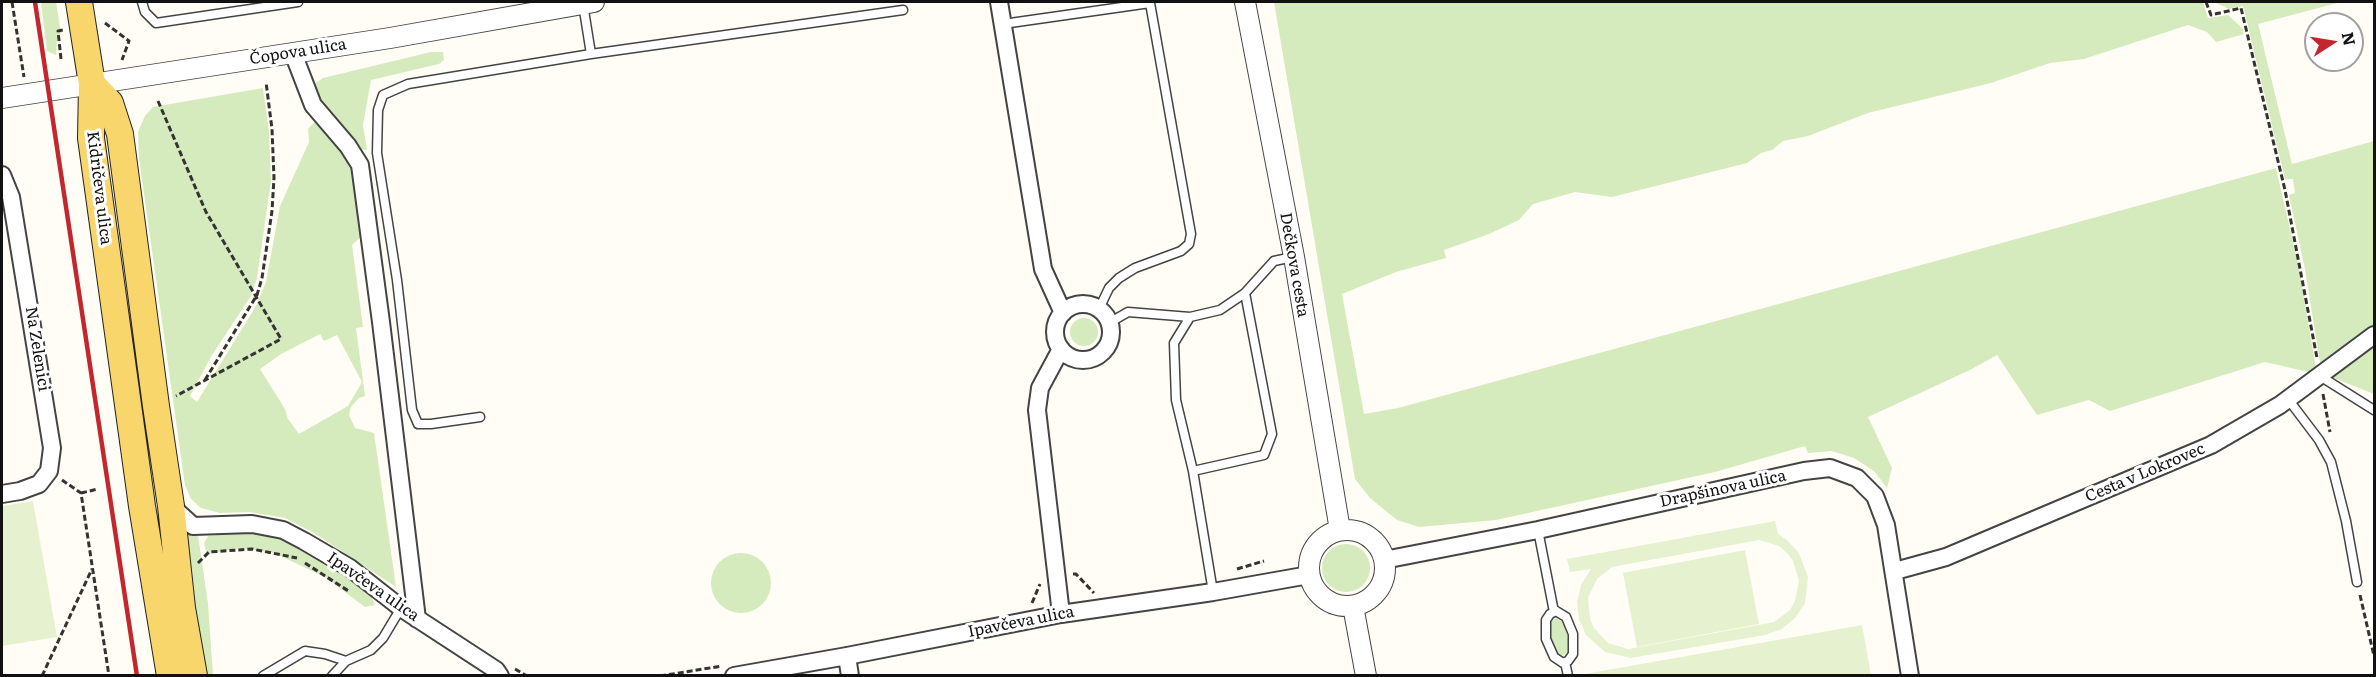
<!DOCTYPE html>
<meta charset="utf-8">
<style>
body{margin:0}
#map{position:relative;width:2376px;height:677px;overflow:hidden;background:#fffdf5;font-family:Literata,serif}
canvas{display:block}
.frame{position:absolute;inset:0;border:3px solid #111;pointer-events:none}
.north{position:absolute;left:2304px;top:12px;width:60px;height:60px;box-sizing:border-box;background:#fff;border:2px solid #a0a0a0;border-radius:50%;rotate:78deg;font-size:16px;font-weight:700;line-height:24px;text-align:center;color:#111}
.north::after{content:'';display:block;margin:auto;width:21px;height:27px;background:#c4262e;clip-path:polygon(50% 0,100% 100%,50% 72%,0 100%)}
</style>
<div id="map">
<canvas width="2376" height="677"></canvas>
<div class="frame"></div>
<div class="north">N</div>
</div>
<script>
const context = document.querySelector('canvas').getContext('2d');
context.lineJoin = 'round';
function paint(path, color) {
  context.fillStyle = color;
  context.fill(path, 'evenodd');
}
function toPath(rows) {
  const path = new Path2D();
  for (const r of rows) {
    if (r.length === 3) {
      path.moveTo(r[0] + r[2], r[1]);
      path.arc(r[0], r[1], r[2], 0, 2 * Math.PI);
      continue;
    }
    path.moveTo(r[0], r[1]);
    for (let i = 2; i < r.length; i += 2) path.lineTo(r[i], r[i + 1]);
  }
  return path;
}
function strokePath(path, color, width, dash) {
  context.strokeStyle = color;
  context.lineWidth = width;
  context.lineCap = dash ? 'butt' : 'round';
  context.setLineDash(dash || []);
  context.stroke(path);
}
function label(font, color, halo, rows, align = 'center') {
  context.font = font + ' Literata,serif';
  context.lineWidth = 6;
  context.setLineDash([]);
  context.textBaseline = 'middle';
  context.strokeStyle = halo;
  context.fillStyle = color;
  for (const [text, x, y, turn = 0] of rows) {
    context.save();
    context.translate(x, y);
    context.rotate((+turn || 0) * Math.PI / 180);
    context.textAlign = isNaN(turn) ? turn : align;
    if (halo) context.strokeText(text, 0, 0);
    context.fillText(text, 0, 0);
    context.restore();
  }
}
paint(toPath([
 [41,2,56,2,61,33,57,39,56,55,47,51],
 [1274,2,2203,2,2208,18,2228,15,2243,29,2244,34,2216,42,2207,32,2188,25,2084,59,2050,63,1991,83,1868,113,1808,136,1783,141,1772,150,1761,153,1747,163,1612,197,1575,192,1533,204,1519,220,1489,234,1444,250,1446,258,1396,272,1342,294,1364,414,1398,408,2276,168,2298,264,2317,374,2265,362,2110,411,2089,400,2037,415,1997,355,1970,370,1868,417,1892,468,1887,488,1874,471,1854,458,1832,451,1808,453,1805,446,1715,472,1496,520,1419,527,1397,520,1370,498,1355,479],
 [2214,2,2341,2,2258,24,2292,164,2374,141,2374,329,2321,369,2305,269,2289,195,2295,193,2293,179,2285,179,2243,6,2229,9],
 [431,52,443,52,444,60,439,64,371,80,363,125,367,150,351,149,365,233,352,245,363,327,356,328,365,396,359,398,351,407,349,415,355,428,374,433,396,587,314,533,285,518,250,512,220,513,201,508,191,499,185,485,139,158,138,132,145,116,153,107,263,88,269,132,271,181,257,278,251,296,212,355,190,396,197,402,256,306,266,282,280,206,309,142,308,129,319,117,311,86,323,78],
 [320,334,324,341,337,335,362,382,348,406,299,434,288,419,285,409,260,369,281,354],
 [1084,332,14],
 [2374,340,2374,394,2324,374],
 [191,531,198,535,208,604,213,675,205,675,197,628,186,533],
 [254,531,285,538,342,572,370,594,375,605,365,607,325,577,274,553,241,548,207,554,204,543,208,536],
 [1346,568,24],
 [741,583,30],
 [1556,618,1564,623,1569,639,1568,652,1562,656,1557,654,1550,641,1549,626,1552,620]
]), '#d5ebbd');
paint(toPath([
 [33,501,57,637,2,646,2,506],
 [1775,521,1778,534,1787,540,1799,553,1808,577,1805,603,1795,618,1782,629,1765,635,1631,658,1605,652,1586,635,1579,619,1577,602,1581,585,1591,569,1570,572,1567,559],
 [1759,540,1779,546,1787,553,1793,561,1799,581,1795,601,1790,610,1774,622,1628,649,1608,643,1594,628,1590,619,1588,598,1597,579,1612,567],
 [1745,550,1759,624,1637,647,1623,573],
 [1862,625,1871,675,1585,675,1585,674]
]), '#e6f2cf');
const service = toPath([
 [142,2,145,12,156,23,298,2],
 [583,4,591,54,903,10],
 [1003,24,1150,3,1191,234,1189,244,1181,251,1135,268,1119,278,1109,288,1099,309],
 [1109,323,1128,312,1190,317],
 [2320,376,2374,410],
 [2288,399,2319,440,2331,462,2346,521,2357,582],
 [480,417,431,424,418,424,412,410,397,280,377,153,378,110,383,95,408,84,591,54],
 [1193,471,1264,455,1272,434,1245,293,1274,261,1293,257],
 [1538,530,1554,612],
 [1213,592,1193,471,1176,400,1174,343,1190,317,1220,310,1245,293],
 [1556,611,1566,617,1573,634,1573,654,1568,661,1563,663,1554,657,1546,639,1546,620,1550,614,1556,611],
 [1565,662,1568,676],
 [263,676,305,651,325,654,346,661],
 [332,676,346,661,371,650,383,638,401,608]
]);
const minor = toPath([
 [999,2,1043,269,1063,313],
 [293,53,313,105,348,146,360,165,381,322,417,619],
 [2,175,11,197,52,448,49,471,39,484,20,491,2,494],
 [1083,332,28],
 [1061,349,1040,388,1037,410,1061,614],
 [171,506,193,526,252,524,283,530,304,541,350,568,401,608,496,670,500,676],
 [1384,560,1538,530,1804,471,1830,468,1857,478,1875,496,1886,525,1910,676],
 [1895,571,1946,557,2211,445,2280,405,2374,335],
 [847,656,850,676],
 [734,676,847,656,1061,614,1213,592,1309,575]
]);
const tertiary = toPath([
 [1245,2,1294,257,1340,530],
 [2,98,390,38,594,2],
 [1347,568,38],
 [1353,606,1366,676]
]);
const primary = toPath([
 [79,2,92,84,91,138,142,506,170,676],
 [92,84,110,103,120,134,156,406,171,506,182,608,194,676]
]);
strokePath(service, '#444', 11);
strokePath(minor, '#444', 20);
strokePath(tertiary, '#444', 22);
strokePath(primary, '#222', 28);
strokePath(toPath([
 [12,2,24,77],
 [2206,2,2211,15,2241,8,2285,190,2317,358],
 [105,23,129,41,122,60],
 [61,59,58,31,63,30],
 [158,101,206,212,281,339,176,396],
 [205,380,257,295,262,278,272,211,274,178,272,129,266,82],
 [2323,394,2330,432],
 [62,480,81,493,109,676],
 [81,493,98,489],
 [198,563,209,552,252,549,297,558],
 [305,563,350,592],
 [1237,569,1264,561],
 [1073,574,1076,574,1094,593],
 [2360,595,2374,656],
 [1032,603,1040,584],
 [515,669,527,676],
 [42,676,92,569],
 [660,676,722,666]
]), '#333', 3, [6, 3]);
strokePath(service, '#fff', 8);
strokePath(minor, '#fff', 16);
strokePath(tertiary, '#fff', 20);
strokePath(primary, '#f9d66b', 26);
strokePath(toPath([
 [35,2,137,676]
]), '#c4262e', 4.5);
label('16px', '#111', '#fff', [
 ["Čopova ulica",298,52,-9],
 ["Kidričeva ulica",99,188,83],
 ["Dečkova cesta",1294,265,80],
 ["Na Zelenici",37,349,81],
 ["Cesta v Lokrovec",2145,473,-23],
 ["Drapšinova ulica",1723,489,-12],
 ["Ipavčeva ulica",373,587,35],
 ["Ipavčeva ulica",1021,622,-11]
]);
</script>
